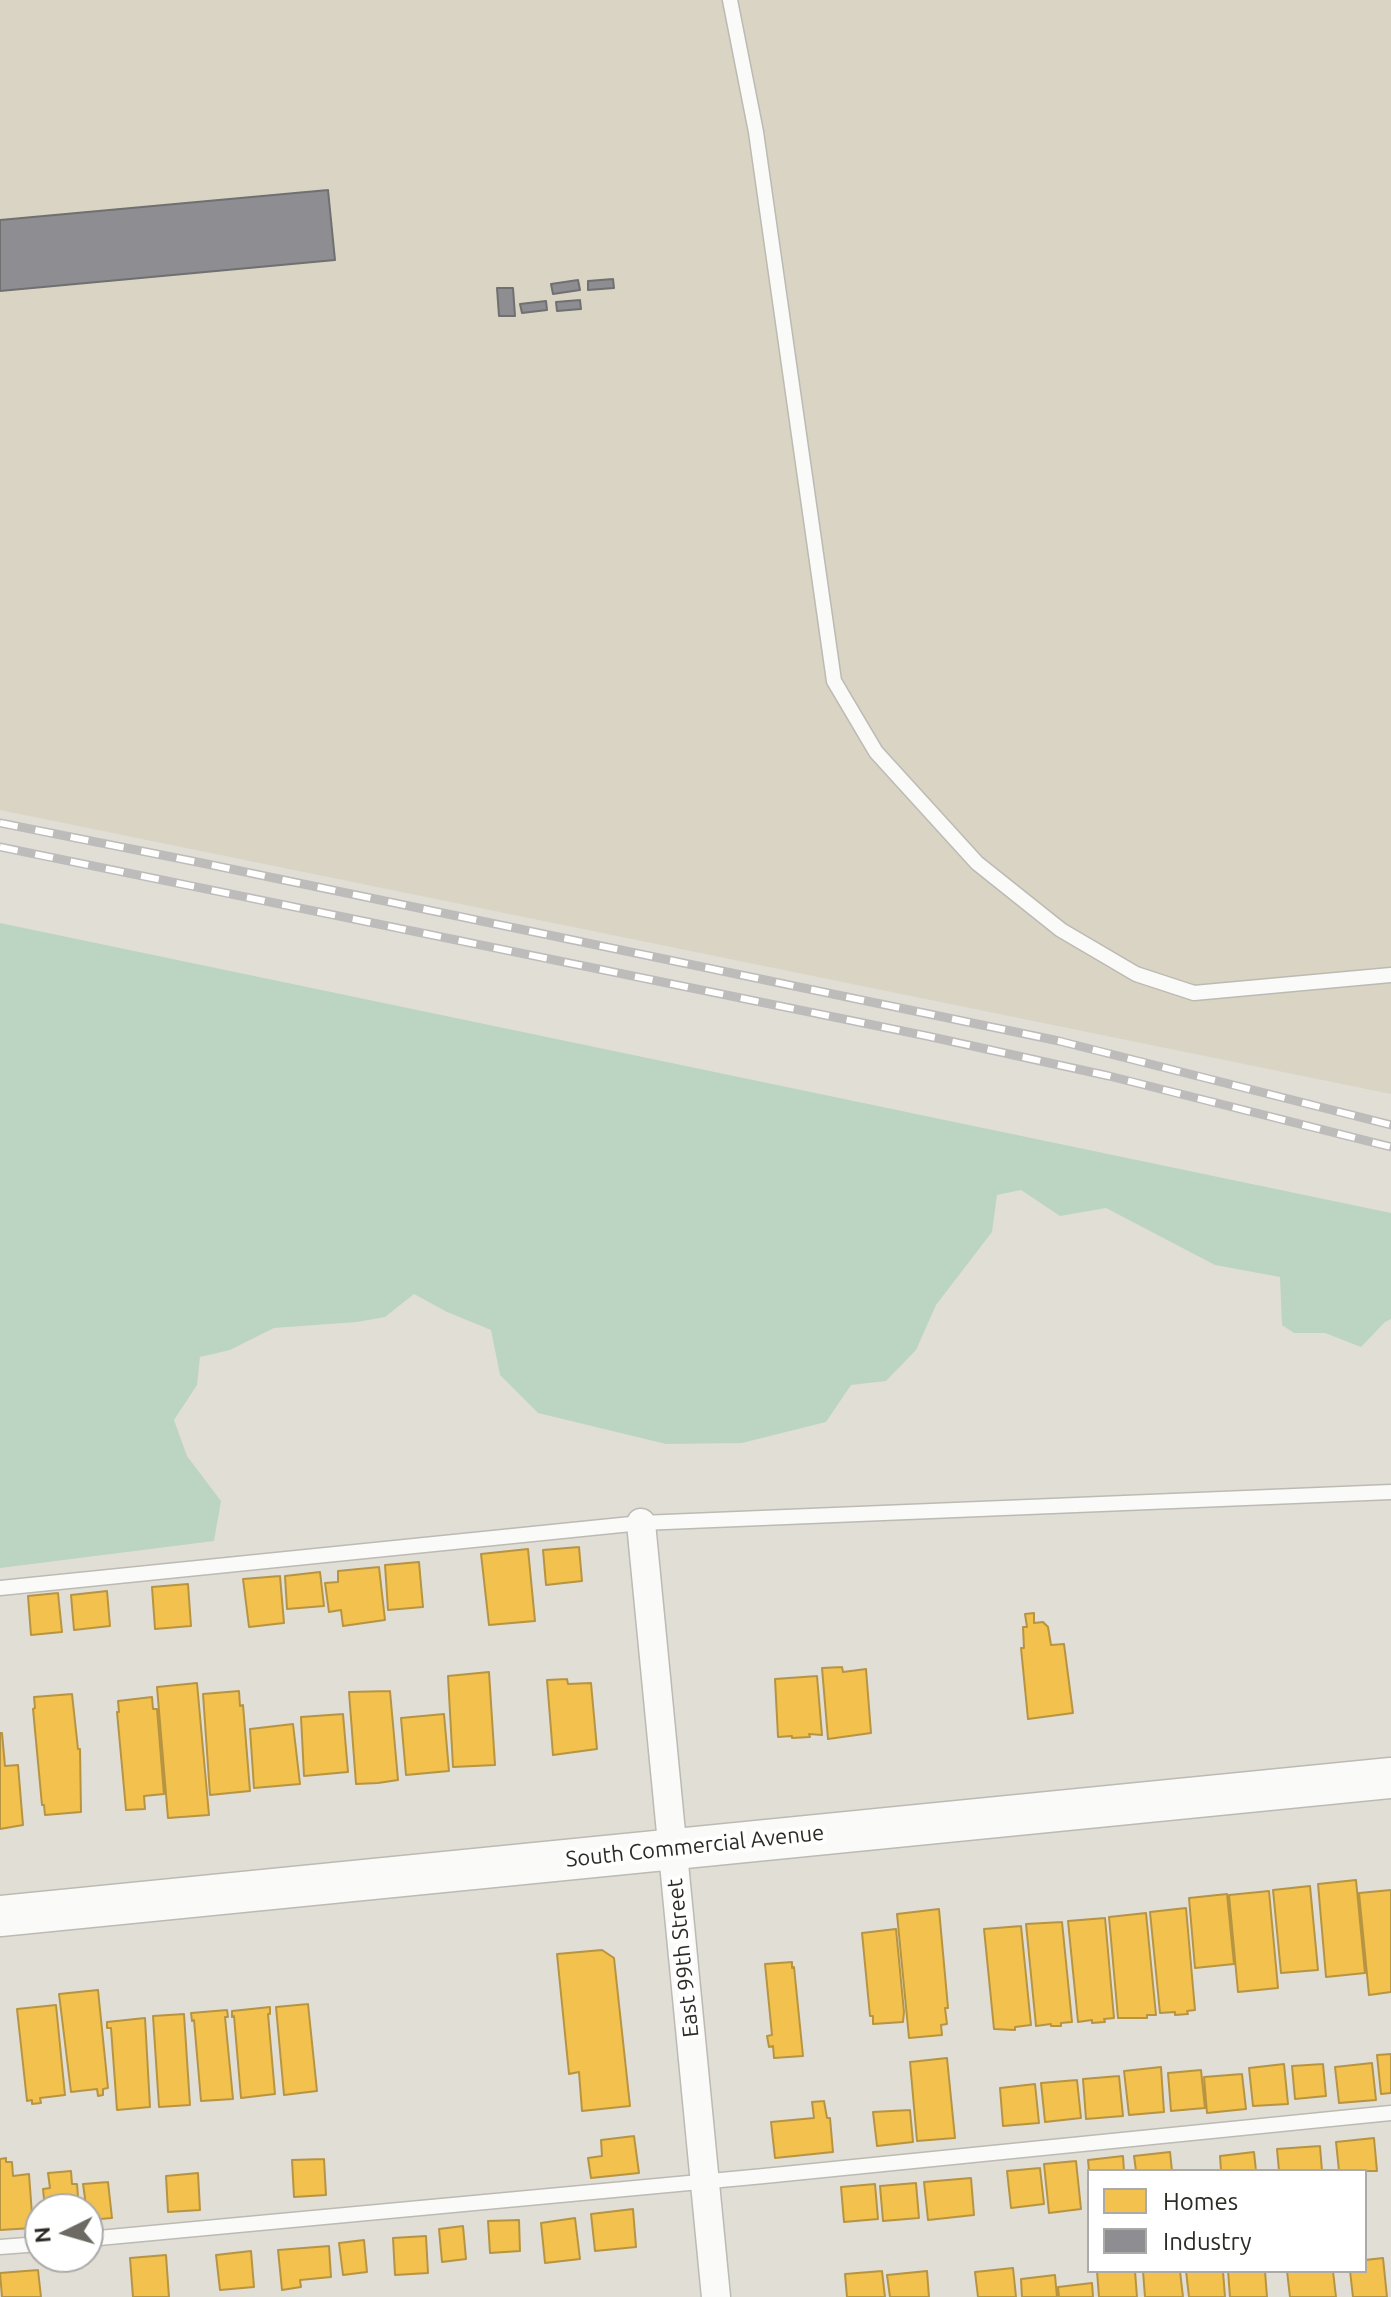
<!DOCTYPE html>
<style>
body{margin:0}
#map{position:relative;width:1391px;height:2297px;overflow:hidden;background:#e1ded6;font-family:Ubuntu,sans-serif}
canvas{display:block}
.legend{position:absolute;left:1087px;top:2169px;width:280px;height:104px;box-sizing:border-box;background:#fff;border:2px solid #abaaa8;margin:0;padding:10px 14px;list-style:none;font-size:24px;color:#2d2b25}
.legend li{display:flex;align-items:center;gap:16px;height:40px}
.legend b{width:40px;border:2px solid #abaaa8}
.north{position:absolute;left:24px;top:2193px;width:80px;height:80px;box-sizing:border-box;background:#fff;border:2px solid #abaaa8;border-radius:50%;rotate:265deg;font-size:22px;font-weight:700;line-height:32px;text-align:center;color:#2d2b25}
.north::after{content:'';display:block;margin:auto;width:28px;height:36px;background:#6c6a63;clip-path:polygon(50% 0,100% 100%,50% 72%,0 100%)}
</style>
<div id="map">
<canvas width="1391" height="2297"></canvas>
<ul class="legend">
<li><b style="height:22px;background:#f2c14e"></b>Homes</li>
<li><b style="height:22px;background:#8d8d92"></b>Industry</li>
</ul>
<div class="north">N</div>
</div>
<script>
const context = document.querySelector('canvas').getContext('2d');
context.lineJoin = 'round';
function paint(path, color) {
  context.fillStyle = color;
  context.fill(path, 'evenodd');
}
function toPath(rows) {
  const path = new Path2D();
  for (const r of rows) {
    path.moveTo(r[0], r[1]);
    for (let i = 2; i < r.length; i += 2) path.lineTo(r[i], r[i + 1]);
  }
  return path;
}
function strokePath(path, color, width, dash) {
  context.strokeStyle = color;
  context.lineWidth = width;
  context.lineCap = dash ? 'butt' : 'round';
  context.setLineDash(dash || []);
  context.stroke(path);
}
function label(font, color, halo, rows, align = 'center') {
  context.font = font + ' Ubuntu,sans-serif';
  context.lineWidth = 8;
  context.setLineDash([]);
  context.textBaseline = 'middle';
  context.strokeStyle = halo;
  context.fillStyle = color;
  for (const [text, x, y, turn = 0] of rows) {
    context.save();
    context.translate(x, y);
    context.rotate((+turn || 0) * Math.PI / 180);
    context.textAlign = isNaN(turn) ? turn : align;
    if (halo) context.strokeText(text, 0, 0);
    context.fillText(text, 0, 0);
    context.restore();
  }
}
paint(toPath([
 [0,0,1391,0,1391,1094,0,810]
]), '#d9d4c4');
paint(toPath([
 [0,923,1391,1213,1391,1319,1385,1322,1361,1347,1325,1333,1294,1333,1282,1325,1280,1277,1215,1265,1106,1208,1060,1216,1021,1190,997,1195,992,1232,936,1305,916,1350,886,1381,851,1385,826,1422,742,1443,666,1444,538,1413,500,1375,491,1330,447,1312,414,1294,385,1317,357,1322,274,1328,230,1350,200,1357,197,1385,174,1420,187,1456,221,1501,214,1541,0,1568]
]), '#bcd5c2');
const homes = toPath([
 [579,1547,582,1581,546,1585,543,1550,579,1547],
 [528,1549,535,1621,489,1625,481,1554,528,1549],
 [419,1562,423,1607,388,1610,385,1565,419,1562],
 [379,1567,385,1620,343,1626,341,1610,329,1612,325,1583,338,1582,338,1571,379,1567],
 [320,1572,324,1606,287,1609,285,1576,320,1572],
 [280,1576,284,1623,249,1627,243,1579,280,1576],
 [188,1584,191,1626,155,1629,152,1587,188,1584],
 [107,1591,110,1626,74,1630,71,1595,107,1591],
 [58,1593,62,1632,31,1635,28,1596,58,1593],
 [1034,1613,1034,1623,1043,1622,1048,1627,1051,1645,1064,1644,1073,1713,1028,1719,1021,1648,1024,1648,1023,1627,1027,1627,1025,1614,1034,1613],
 [842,1667,843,1672,866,1669,871,1733,828,1739,822,1668,842,1667],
 [489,1672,495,1765,453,1767,448,1676,489,1672],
 [817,1676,822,1735,809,1734,810,1737,792,1738,792,1736,778,1737,775,1679,817,1676],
 [567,1679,568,1684,591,1683,597,1749,553,1755,547,1680,567,1679],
 [197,1683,209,1815,168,1818,157,1687,197,1683],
 [239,1691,240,1706,243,1705,250,1791,210,1795,203,1694,239,1691],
 [390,1691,398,1780,378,1783,356,1784,349,1692,390,1691],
 [72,1694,78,1749,80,1749,81,1812,45,1815,44,1805,42,1805,33,1709,35,1708,34,1697,72,1694],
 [152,1697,153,1709,157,1709,164,1794,144,1796,145,1809,126,1810,117,1712,119,1712,118,1701,152,1697],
 [343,1714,348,1772,304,1776,301,1717,343,1714],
 [444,1714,449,1771,406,1775,401,1718,444,1714],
 [293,1724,300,1784,254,1788,250,1729,293,1724],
 [0,1733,2,1733,5,1766,18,1765,23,1825,0,1829,0,1733],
 [1356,1880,1365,1973,1326,1977,1318,1884,1356,1880],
 [1310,1886,1318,1970,1281,1973,1273,1890,1310,1886],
 [1391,1890,1391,1992,1369,1995,1359,1893,1391,1890],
 [1269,1891,1278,1988,1238,1992,1229,1895,1269,1891],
 [1227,1894,1234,1964,1195,1968,1189,1898,1227,1894],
 [1186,1908,1195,2010,1187,2011,1188,2014,1175,2015,1175,2012,1160,2013,1150,1912,1186,1908],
 [939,1909,948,2008,945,2008,947,2024,941,2025,942,2035,909,2038,897,1914,939,1909],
 [1146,1913,1156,2015,1147,2015,1147,2018,1118,2018,1109,1917,1146,1913],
 [1105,1918,1114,2018,1104,2019,1105,2022,1092,2023,1092,2020,1078,2022,1068,1921,1105,1918],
 [1062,1922,1072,2022,1061,2023,1061,2026,1051,2026,1051,2024,1036,2026,1026,1924,1062,1922],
 [1021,1926,1031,2025,1015,2027,1015,2030,994,2029,984,1929,1021,1926],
 [896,1929,904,2012,903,2022,873,2024,873,2016,870,2016,862,1933,896,1929],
 [602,1950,614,1958,630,2106,582,2111,579,2072,569,2074,557,1954,602,1950],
 [792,1962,792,1968,794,1967,803,2056,774,2058,773,2046,769,2047,767,2036,772,2035,765,1964,792,1962],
 [98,1990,108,2088,103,2089,103,2095,98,2096,97,2089,71,2092,59,1994,98,1990],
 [308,2004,317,2091,284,2095,276,2007,308,2004],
 [56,2005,65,2095,40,2098,41,2103,32,2104,32,2100,27,2101,17,2009,56,2005],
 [270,2007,270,2014,268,2014,275,2094,241,2098,234,2016,232,2017,232,2011,270,2007],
 [227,2010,228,2017,225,2017,233,2099,201,2101,194,2020,192,2021,191,2013,227,2010],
 [184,2014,190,2105,159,2107,153,2016,184,2014],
 [145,2018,150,2107,117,2110,111,2028,107,2028,107,2022,145,2018],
 [1391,2054,1391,2093,1381,2094,1377,2055,1391,2054],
 [947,2058,955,2138,917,2141,910,2062,947,2058],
 [1372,2063,1376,2100,1339,2103,1335,2067,1372,2063],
 [1284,2064,1288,2104,1253,2106,1249,2068,1284,2064],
 [1323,2064,1326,2096,1295,2099,1292,2066,1323,2064],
 [1161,2067,1164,2112,1129,2115,1124,2071,1161,2067],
 [1201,2070,1205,2108,1171,2111,1168,2073,1201,2070],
 [1242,2074,1246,2109,1207,2113,1204,2077,1242,2074],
 [1119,2076,1123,2116,1086,2119,1083,2079,1119,2076],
 [1077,2080,1081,2118,1045,2122,1041,2083,1077,2080],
 [1035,2084,1039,2123,1003,2126,1000,2088,1035,2084],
 [824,2101,827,2118,830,2118,833,2152,775,2158,771,2122,814,2118,812,2102,824,2101],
 [910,2110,913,2142,877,2146,873,2112,910,2110],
 [634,2136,639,2173,591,2178,588,2158,602,2156,601,2140,634,2136],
 [1374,2138,1377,2171,1339,2171,1336,2142,1374,2138],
 [1320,2146,1322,2171,1279,2171,1277,2149,1320,2146],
 [1170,2152,1172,2171,1136,2171,1134,2156,1170,2152],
 [1254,2152,1256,2171,1221,2171,1220,2156,1254,2152],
 [1123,2156,1124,2171,1089,2171,1088,2160,1123,2156],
 [6,2158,6,2162,12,2162,13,2176,29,2174,33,2228,0,2230,0,2159,6,2158],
 [324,2159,326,2195,294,2197,292,2160,324,2159],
 [1076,2161,1081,2209,1049,2213,1044,2164,1076,2161],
 [1040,2168,1044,2204,1011,2208,1007,2171,1040,2168],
 [71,2171,72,2184,77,2184,79,2209,45,2209,43,2189,50,2188,48,2173,71,2171],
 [198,2173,200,2210,168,2212,166,2176,198,2173],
 [971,2178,974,2215,928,2220,924,2182,971,2178],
 [108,2182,112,2218,88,2220,83,2184,108,2182],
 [916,2183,919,2218,883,2221,880,2186,916,2183],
 [875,2184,878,2219,844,2222,841,2187,875,2184],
 [633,2209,636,2247,595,2251,591,2214,633,2209],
 [575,2218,580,2259,545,2263,541,2223,575,2218],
 [519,2220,520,2251,490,2253,488,2221,519,2220],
 [463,2226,466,2259,442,2262,439,2229,463,2226],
 [426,2236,428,2273,395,2275,393,2238,426,2236],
 [364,2240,367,2272,343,2275,339,2243,364,2240],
 [329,2246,331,2277,300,2280,301,2287,282,2290,278,2250,329,2246],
 [251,2251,254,2287,220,2290,216,2255,251,2251],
 [166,2255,169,2297,133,2297,130,2258,166,2255],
 [1383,2258,1387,2297,1353,2297,1350,2271,1365,2271,1365,2260,1383,2258],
 [1013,2268,1016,2297,978,2297,975,2272,1013,2268],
 [38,2270,41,2297,2,2297,0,2273,38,2270],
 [882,2271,885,2297,847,2297,845,2274,882,2271],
 [927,2271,929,2297,890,2297,887,2275,927,2271],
 [1097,2271,1135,2271,1137,2297,1099,2297,1097,2271],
 [1143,2271,1180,2271,1183,2297,1145,2297,1143,2271],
 [1186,2271,1223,2271,1225,2297,1189,2297,1186,2271],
 [1228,2271,1265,2271,1267,2297,1230,2297,1228,2271],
 [1287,2271,1333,2271,1336,2297,1290,2297,1287,2271],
 [1055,2275,1057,2297,1022,2297,1021,2279,1055,2275],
 [1092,2283,1093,2297,1059,2297,1058,2287,1092,2283]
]);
paint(homes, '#f2c14e');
strokePath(homes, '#b79442', 2);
const industry = toPath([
 [328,190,335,260,0,291,0,220,328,190],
 [613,279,614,288,588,290,588,281,613,279],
 [578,280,580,290,553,294,551,284,578,280],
 [497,288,513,288,515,316,499,316,497,288],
 [580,300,581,309,557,311,556,302,580,300],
 [546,301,547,310,522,313,520,304,546,301]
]);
paint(industry, '#8d8d92');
strokePath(industry, '#707071', 2);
const lane = toPath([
 [730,0,756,132,834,681,876,752,977,863,1061,930,1136,974,1194,993,1391,975],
 [0,1588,641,1523,1391,1492],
 [88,2239,764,2176,1391,2113],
 [0,2247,40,2244]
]);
const street = toPath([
 [641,1523,716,2297]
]);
const secondary = toPath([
 [0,1916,1391,1778]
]);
strokePath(lane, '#bcbab3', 17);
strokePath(street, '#bcbab3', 31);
strokePath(secondary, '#bcbab3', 43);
strokePath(lane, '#fafaf9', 14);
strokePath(street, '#fafaf9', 28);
strokePath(secondary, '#fafaf9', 40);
const rail = toPath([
 [0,823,202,863,1059,1041,1391,1125],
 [0,847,927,1036,1109,1076,1391,1147]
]);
strokePath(rail, '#bdbcba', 9);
strokePath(rail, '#fff', 6, [18]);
label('22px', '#2d2b25', '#fff', [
 ["South Commercial Avenue",695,1846,-6],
 ["East 99th Street",683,1958,-96]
]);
</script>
